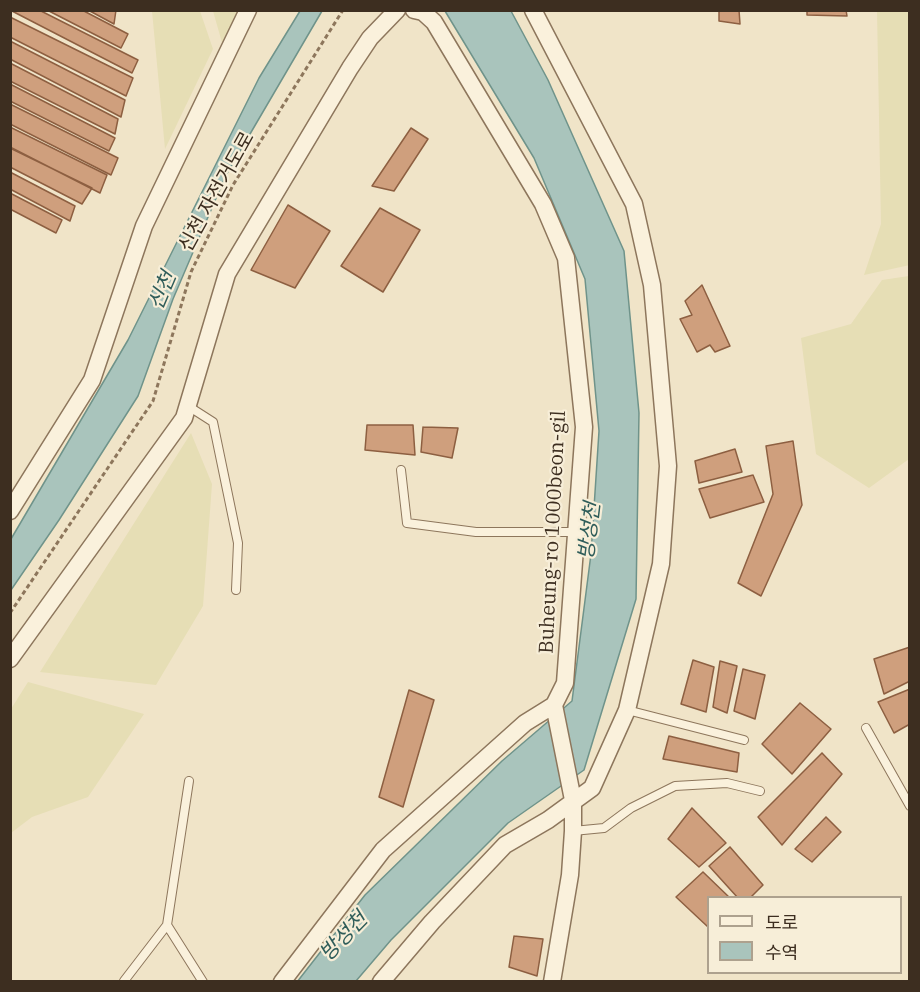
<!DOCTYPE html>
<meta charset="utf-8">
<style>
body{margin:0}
#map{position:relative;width:920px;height:992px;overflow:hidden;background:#f0e4c8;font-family:"IBM Plex Serif","Noto Sans KR",serif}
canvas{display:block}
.frame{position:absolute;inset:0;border:12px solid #3d2e20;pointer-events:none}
.legend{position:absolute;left:707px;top:896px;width:195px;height:78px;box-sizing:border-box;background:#f7eed8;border:2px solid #ada18e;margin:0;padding:8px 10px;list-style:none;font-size:18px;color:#3d2e20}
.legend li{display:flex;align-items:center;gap:12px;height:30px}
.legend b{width:30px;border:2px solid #ada18e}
</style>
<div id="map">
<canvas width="920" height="992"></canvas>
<div class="frame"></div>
<ul class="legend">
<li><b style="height:8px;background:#faf1dc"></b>도로</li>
<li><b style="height:16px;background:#a9c4bc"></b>수역</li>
</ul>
</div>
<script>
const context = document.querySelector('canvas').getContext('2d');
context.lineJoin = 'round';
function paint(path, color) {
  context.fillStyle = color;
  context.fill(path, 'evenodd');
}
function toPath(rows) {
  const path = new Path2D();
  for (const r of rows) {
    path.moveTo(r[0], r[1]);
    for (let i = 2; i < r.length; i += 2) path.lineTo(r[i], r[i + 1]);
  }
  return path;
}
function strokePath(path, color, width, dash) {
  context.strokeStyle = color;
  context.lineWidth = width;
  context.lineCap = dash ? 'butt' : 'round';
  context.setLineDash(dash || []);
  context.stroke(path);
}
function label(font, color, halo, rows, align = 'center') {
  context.font = font + ' "IBM Plex Serif","Noto Sans KR",serif';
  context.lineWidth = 4.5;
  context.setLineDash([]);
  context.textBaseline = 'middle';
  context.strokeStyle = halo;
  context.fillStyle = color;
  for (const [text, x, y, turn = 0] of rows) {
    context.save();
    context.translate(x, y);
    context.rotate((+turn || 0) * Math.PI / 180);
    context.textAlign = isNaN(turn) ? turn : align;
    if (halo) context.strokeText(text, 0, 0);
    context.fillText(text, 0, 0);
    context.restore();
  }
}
paint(toPath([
 [152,11,200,11,213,49,165,149],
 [213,11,240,11,223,46],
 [877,11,909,11,910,265,864,275,881,224],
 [909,276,909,459,869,488,816,454,801,338,851,324,882,280],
 [191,433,212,484,203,606,156,685,40,672],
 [28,682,144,714,88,797,32,817,11,833,11,709]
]), '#e6deb5');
const water = toPath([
 [300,11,322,11,226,175,173,299,138,396,59,520,11,590,11,539,128,340,259,78,300,11],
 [445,11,511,11,548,80,624,251,639,413,636,599,584,770,508,823,391,940,356,981,297,982,365,895,502,761,572,701,591,554,599,431,585,279,534,158,445,11]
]);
paint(water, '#a9c4bc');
strokePath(water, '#6f938a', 1.5);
const building = toPath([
 [10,10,39,10,138,60,132,73,10,10],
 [47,10,82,10,128,34,121,48,47,10],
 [88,10,116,10,114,24,88,10],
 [719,10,739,10,740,24,719,21,719,10],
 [807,10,846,10,847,16,807,15,807,10],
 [10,17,133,78,126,96,10,37,10,17],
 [10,41,125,100,121,117,10,59,10,41],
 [10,63,118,119,115,134,10,81,10,63],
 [10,84,115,138,109,151,10,101,10,84],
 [10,104,118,158,111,175,10,124,10,104],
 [10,127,107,175,100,193,10,147,10,127],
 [411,128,428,139,394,191,372,186,411,128],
 [10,148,92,188,82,204,10,167,10,148],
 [10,172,75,206,70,221,10,189,10,172],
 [10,193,62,220,56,233,10,209,10,193],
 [288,205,330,231,295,288,251,270,288,205],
 [380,208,420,230,383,292,341,266,380,208],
 [702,285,730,346,715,352,710,345,697,352,680,319,692,315,685,301,702,285],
 [367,425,413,425,415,455,365,450,367,425],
 [423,427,458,428,452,458,421,452,423,427],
 [793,441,802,505,761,596,738,583,773,494,766,446,793,441],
 [735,449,742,472,699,483,695,461,735,449],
 [753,475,764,502,710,518,699,489,753,475],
 [910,647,910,681,884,694,874,659,910,647],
 [693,660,714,667,706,712,681,704,693,660],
 [720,661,737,666,727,713,713,707,720,661],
 [743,669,765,675,755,719,734,711,743,669],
 [910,689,910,724,894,733,878,702,910,689],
 [409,690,434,700,403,807,379,797,409,690],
 [800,703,831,729,792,774,762,744,800,703],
 [669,736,739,753,737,772,663,759,669,736],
 [822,753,842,774,782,845,758,817,822,753],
 [692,808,726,843,699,867,668,839,692,808],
 [826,817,841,832,812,862,795,849,826,817],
 [730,847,763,885,750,898,738,898,709,866,730,847],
 [703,872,730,898,708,898,708,927,676,897,703,872],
 [514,936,543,939,537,976,509,967,514,936]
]);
paint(building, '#cf9f7d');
strokePath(building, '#8d5f41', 1.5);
const service = toPath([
 [188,406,213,422,238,543,236,590],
 [401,470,407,523,476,532,577,532],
 [627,710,744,740],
 [866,728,910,806],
 [573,831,604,828,631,808,675,786,727,783,760,791],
 [167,925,203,982],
 [124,981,167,925,189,781]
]);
const minor = toPath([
 [414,10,423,12,434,22,543,204,566,258,584,427,565,683,554,705,573,800,573,831,570,875,552,982],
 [10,511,92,380,144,226,248,10],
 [10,659,184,418,227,274,350,68,370,38,397,10],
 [282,982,383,850,525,723,554,705],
 [381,982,432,922,505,845,548,820,592,788,627,710,661,564,668,466,652,285,634,204,533,10]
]);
strokePath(service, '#8d765c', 10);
strokePath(minor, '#8d765c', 19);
strokePath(toPath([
 [10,613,153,401,191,272,233,185,343,10]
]), '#8d765c', 3, [4.5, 3]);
strokePath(service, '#faf1dc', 8);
strokePath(minor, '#faf1dc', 16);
label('20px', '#3d2e20', '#f7eed8', [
 ["신천 자전거도로",217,192,-61],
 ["Buheung-ro 1000beon-gil",553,532,-87]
]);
label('italic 21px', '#2f5d5a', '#f7eed8', [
 ["신천",163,291,-67],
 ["방성천",590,531,-83],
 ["방성천",344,937,-46]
]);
</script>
